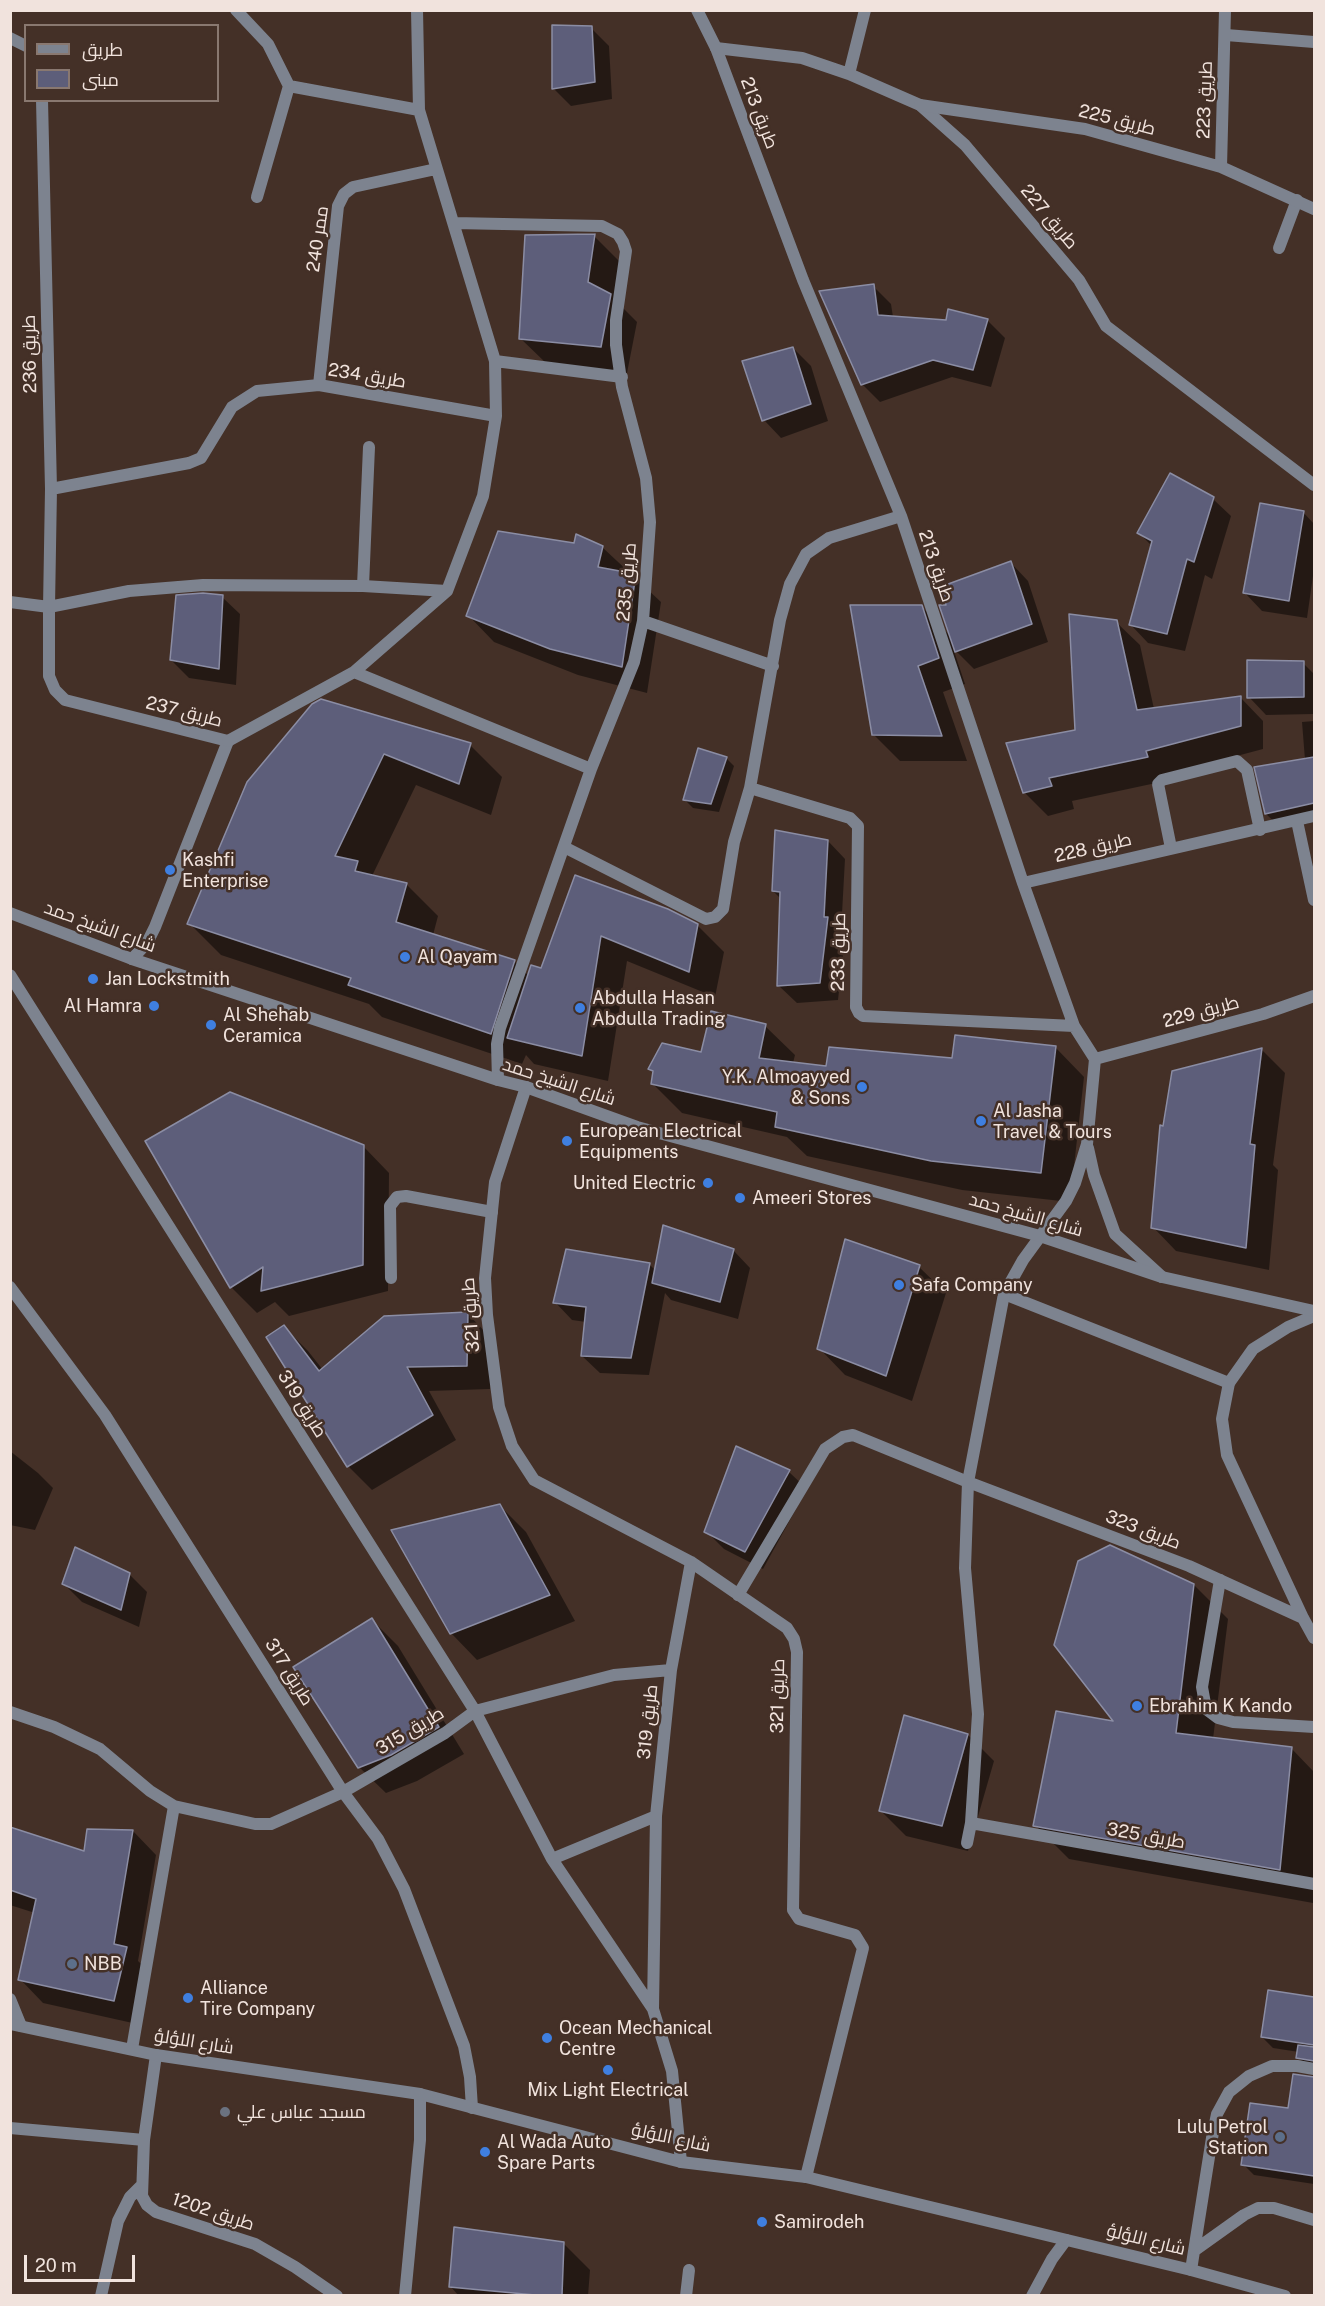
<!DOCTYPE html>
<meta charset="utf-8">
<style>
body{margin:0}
#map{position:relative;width:1325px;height:2306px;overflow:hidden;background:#443027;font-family:"Public Sans",Cairo,sans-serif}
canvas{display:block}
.frame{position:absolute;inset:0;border:12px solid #f1e3dd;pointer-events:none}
.legend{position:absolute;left:24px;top:24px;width:195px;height:78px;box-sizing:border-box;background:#443027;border:2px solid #897870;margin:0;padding:8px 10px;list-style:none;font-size:18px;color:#f1e3dd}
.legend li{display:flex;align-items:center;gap:12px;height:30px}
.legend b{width:30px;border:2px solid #897870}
.scale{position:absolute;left:24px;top:2255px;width:111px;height:27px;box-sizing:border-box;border:3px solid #f1e3dd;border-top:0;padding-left:8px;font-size:18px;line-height:21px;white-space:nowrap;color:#f1e3dd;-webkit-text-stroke:4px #443027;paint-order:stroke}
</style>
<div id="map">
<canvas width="1325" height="2306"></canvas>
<div class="frame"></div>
<ul class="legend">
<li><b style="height:8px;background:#7d838f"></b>طريق</li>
<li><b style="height:16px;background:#5d5e7a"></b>مبنى</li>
</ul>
<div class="scale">20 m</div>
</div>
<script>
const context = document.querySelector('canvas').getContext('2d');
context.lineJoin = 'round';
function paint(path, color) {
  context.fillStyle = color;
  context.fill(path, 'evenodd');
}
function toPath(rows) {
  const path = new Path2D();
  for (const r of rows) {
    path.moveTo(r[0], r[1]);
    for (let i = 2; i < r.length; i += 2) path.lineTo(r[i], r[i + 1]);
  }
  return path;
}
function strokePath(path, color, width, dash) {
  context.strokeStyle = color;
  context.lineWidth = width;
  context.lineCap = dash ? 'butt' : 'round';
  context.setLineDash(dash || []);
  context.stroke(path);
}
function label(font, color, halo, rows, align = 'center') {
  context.font = font + ' "Public Sans",Cairo,sans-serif';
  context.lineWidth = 5;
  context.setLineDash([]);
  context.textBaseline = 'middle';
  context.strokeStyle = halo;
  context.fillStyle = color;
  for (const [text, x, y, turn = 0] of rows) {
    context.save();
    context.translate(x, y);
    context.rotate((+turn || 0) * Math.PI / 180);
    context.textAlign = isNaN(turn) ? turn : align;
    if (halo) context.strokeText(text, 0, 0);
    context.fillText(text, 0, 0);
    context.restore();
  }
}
paint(toPath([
 [591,28,609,46,612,99,571,106,553,88],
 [594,236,620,262,615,300,637,322,627,373,547,364,520,338],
 [873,286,891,304,893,317,947,321,987,320,1005,338,991,387,952,377,880,402,862,384],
 [793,348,811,366,828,421,781,438,764,420],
 [1213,499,1231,516,1212,579,1205,575,1185,651,1148,643,1131,625,1152,546,1139,533],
 [1303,512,1314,524,1314,569,1307,618,1262,611,1245,593],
 [602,547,661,602,647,693,578,675,494,642,468,615],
 [1011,563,1028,581,1048,642,974,669,953,648,965,684,943,692,967,761,900,761,873,734,921,606,951,637],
 [222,597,240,614,236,685,189,678,171,660],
 [1116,622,1140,645,1154,709,1240,697,1263,721,1263,749,1169,774,1170,780,1072,801,1074,809,1048,816,1025,793,1077,732],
 [1303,663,1314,674,1314,714,1266,715,1249,697],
 [313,705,470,745,502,777,491,815,416,785,372,876,406,884,438,916,433,935,514,961,529,976,542,970,575,877,697,925,724,952,715,997,627,961,608,1081,534,1064,526,1055,522,1064,382,1017,369,1004,221,955,189,923],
 [1314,721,1314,822,1282,829,1266,814,1305,760,1302,722],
 [726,758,734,766,719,812,693,808,685,800],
 [828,841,845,859,841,932,845,936,838,1000,797,1003,779,986,781,899,773,891],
 [765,1026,795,1055,793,1063,828,1067,954,1059,1055,1047,1084,1077,1070,1202,962,1190,807,1156,787,1137,682,1113,652,1083,654,1073,650,1069,702,1054],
 [1262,1050,1285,1073,1273,1165,1278,1170,1269,1270,1176,1251,1153,1227,1165,1127],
 [363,1146,389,1173,388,1291,289,1316,275,1302,257,1313,231,1287],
 [733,1250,750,1268,738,1319,671,1300,665,1293,649,1375,600,1373,582,1356,586,1322,572,1320,555,1302,649,1264,656,1271],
 [919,1267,946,1293,912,1401,845,1375,819,1348],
 [467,1313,491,1338,490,1389,429,1391,456,1440,372,1490,348,1466,284,1327,308,1351,323,1370],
 [10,1451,38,1473,53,1488,35,1530,10,1525],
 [789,1472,807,1489,763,1569,724,1549,706,1531],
 [499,1505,526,1532,575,1621,477,1660,451,1633],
 [129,1574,147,1592,139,1627,82,1602,64,1584],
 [1194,1585,1228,1619,1213,1739,1291,1748,1314,1772,1313,1903,1069,1859,1035,1825,1117,1724],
 [372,1620,398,1646,464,1754,417,1781,386,1793,359,1767],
 [968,1735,994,1761,968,1851,906,1836,880,1810],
 [10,1828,85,1853,133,1831,156,1855,138,1961,150,1972,137,2024,43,2003,20,1979,35,1913,10,1905],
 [1269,1992,1314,1999,1314,2069,1309,2068,1298,2057,1299,2052,1273,2048,1262,2037],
 [1295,2076,1314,2078,1314,2184,1254,2175,1243,2164,1289,2110],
 [563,2243,590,2270,588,2296,459,2296,450,2286]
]), '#0007');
const building = toPath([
 [552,25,592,26,595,82,552,89,552,25],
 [595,234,588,282,611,294,601,347,519,339,525,235,595,234],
 [874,284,878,315,946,320,948,309,988,319,973,370,933,360,861,385,819,291,874,284],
 [793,347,811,404,762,421,742,361,793,347],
 [1170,473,1214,497,1194,562,1187,559,1167,634,1129,625,1152,541,1137,533,1170,473],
 [1260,503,1304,511,1289,601,1243,593,1260,503],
 [498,531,574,543,576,534,603,546,598,567,636,574,622,667,550,649,466,616,498,531],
 [1011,561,1032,624,955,652,939,605,946,605,940,587,1011,561],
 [203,593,223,595,219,669,170,660,176,595,203,593],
 [850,605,922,605,939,658,918,666,942,736,872,735,850,605],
 [1069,614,1117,620,1137,710,1241,696,1241,726,1146,751,1148,757,1049,778,1052,786,1023,793,1006,743,1075,730,1069,614],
 [1247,660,1304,661,1304,697,1247,698,1247,660],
 [321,699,471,743,459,784,384,754,335,856,358,861,355,871,407,883,396,922,515,960,491,1034,348,985,351,978,187,924,247,782,312,704,321,699],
 [698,748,727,757,711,804,683,800,698,748],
 [1314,757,1314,803,1265,814,1254,767,1314,757],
 [775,830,828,840,824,917,828,917,820,983,777,986,780,892,772,891,775,830],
 [575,875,668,909,698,924,689,972,601,936,582,1056,507,1038,531,965,541,968,575,875],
 [711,1011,766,1024,759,1058,826,1066,829,1047,952,1058,955,1035,1056,1046,1041,1173,931,1161,775,1127,777,1112,651,1084,653,1071,648,1069,662,1043,701,1052,711,1011],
 [1262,1048,1250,1144,1255,1145,1246,1248,1151,1228,1160,1125,1163,1126,1172,1071,1262,1048],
 [230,1092,364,1145,363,1265,261,1291,263,1267,230,1288,145,1141,230,1092],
 [663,1225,734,1249,720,1302,652,1283,663,1225],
 [845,1239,920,1265,886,1376,817,1349,845,1239],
 [566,1249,650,1263,631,1358,581,1356,586,1307,553,1303,566,1249],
 [468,1312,467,1366,407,1367,433,1415,347,1467,266,1337,284,1325,319,1371,384,1316,468,1312],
 [736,1446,790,1470,745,1552,704,1532,736,1446],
 [500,1504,550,1595,450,1634,391,1530,500,1504],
 [1110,1545,1194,1584,1176,1733,1292,1747,1280,1870,1033,1826,1056,1711,1113,1721,1054,1645,1078,1561,1110,1545],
 [75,1547,130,1573,121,1610,62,1584,75,1547],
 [372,1618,439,1727,391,1755,358,1768,293,1667,372,1618],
 [904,1715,968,1734,942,1826,879,1811,904,1715],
 [10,1827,84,1851,87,1829,133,1830,114,1944,127,1947,114,2001,18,1980,36,1899,10,1890,10,1827],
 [1268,1990,1314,1997,1314,2045,1261,2037,1268,1990],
 [1298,2045,1314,2047,1314,2061,1296,2058,1298,2045],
 [1293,2074,1314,2077,1314,2176,1241,2165,1250,2103,1288,2108,1293,2074],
 [454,2227,564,2242,562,2295,535,2295,449,2287,454,2227]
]);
paint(building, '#5d5e7a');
strokePath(building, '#8b8da4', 1.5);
strokePath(toPath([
 [1226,35,1314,42],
 [716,48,802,58,849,74,920,105,965,145,1079,280,1106,326,1314,485],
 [849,74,865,10],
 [1279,248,1297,200],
 [363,586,369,447],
 [49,607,49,676,55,690,65,700,228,741,155,927,147,943,132,959],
 [1171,848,1158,784,1162,780,1237,761,1247,770,1260,830],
 [391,1278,390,1206,397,1197,406,1196,492,1212],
 [1004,1294,1229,1383],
 [1220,1580,1202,1687,1206,1709,1218,1718,1233,1722,1314,1727],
 [156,2055,144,2140,142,2196,147,2205,156,2212,255,2244,295,2267,337,2296],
 [10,2128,144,2140],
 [1195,2250,1244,2215,1258,2208,1274,2208,1314,2220],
 [1191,2270,1212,2138,1217,2114,1229,2092,1249,2076,1272,2066,1297,2066,1314,2069],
 [101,2296,118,2221,130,2197,142,2185]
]), '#7d838f', 12);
strokePath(toPath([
 [236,10,268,44,289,86,419,110],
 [697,10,716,48,803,280,901,516,1023,883,1074,1026,1095,1059,1087,1144,1075,1183,1066,1201,1023,1260,1004,1294,968,1482,965,1568,978,1714,971,1823,967,1843],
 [10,38,26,46],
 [42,100,51,489,49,607],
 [920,105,1085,129,1221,167,1314,209],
 [1221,167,1225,10],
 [257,197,289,86],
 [454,223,602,226,618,234,623,242,626,251,616,320,616,345,622,387,646,478,650,522,643,621,634,662,591,769,500,1028,497,1044,498,1080],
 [495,361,622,377],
 [319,385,338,206,344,194,353,187,436,169],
 [51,489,189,463,201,458,232,407,257,391,319,385,496,416],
 [10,602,49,607,129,591,203,585,363,586,447,591],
 [643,621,773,666],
 [354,672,591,769],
 [228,741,354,672,447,591,483,496,496,416,495,361,419,110,417,10],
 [750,788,850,818,858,826,856,1007,859,1013,863,1016,1074,1026],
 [1297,821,1314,900],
 [564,847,706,919,715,917,723,909,734,842,750,788,780,620,790,584,806,554,829,538,901,516],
 [1023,883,1314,816],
 [10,975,475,1711,552,1859,653,2009,672,2071,681,2162],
 [1095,1059,1263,1014,1314,996],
 [526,1087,495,1182,485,1278,487,1315,499,1407,512,1446,534,1480,691,1562,787,1628,794,1639,797,1652,793,1910,799,1919,855,1935,863,1948,806,2177],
 [1088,1148,1094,1175,1115,1234,1162,1277],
 [10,1287,105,1415,343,1792,378,1839,404,1889,464,2046,470,2077,472,2108],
 [1314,1316,1288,1327,1253,1349,1229,1383,1222,1419,1227,1455,1303,1618,1314,1638],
 [738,1595,825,1449,843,1437,853,1435,968,1482,1189,1566,1303,1618],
 [10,1712,54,1727,100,1749,150,1791,174,1806,255,1824,271,1824,343,1792,445,1733,475,1711,614,1675,671,1670],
 [971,1823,1314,1884],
 [552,1859,656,1816],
 [10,1999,21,2026],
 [653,2009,656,1816,671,1670,691,1562],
 [132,2049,174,1806],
 [405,2296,420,2140,420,2094],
 [686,2296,689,2270],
 [1032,2296,1052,2259,1066,2240]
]), '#7d838f', 12);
strokePath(toPath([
 [10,913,132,959,498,1080,526,1087,637,1127,1040,1236,1162,1277,1314,1311],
 [10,2024,156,2055,420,2094,681,2162,806,2177,1191,2270,1285,2296]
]), '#7d838f', 12);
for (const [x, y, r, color] of [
 [170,870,6,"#3f7fe0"],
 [405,957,6,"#3f7fe0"],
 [93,979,6,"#3f7fe0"],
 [154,1006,6,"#3f7fe0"],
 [580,1008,6,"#3f7fe0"],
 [211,1025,6,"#3f7fe0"],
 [862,1087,6,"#3f7fe0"],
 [981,1121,6,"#3f7fe0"],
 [567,1141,6,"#3f7fe0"],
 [708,1183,6,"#3f7fe0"],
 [740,1198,6,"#3f7fe0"],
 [899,1285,6,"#3f7fe0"],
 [1137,1706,6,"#3f7fe0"],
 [72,1964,6,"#5c6f8a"],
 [188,1998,6,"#3f7fe0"],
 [547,2038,6,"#3f7fe0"],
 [608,2070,6,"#3f7fe0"],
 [225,2112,6,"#6b7280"],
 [1280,2137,6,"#5c6f8a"],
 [485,2152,6,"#3f7fe0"],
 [762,2222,6,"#3f7fe0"]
]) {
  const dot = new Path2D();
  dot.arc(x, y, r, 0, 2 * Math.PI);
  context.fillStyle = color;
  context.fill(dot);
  strokePath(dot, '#443027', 2);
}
label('18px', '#f1e3dd', '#443027', [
 ["طريق 223",1205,100,-88],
 ["طريق 213",759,113,69],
 ["طريق 225",1117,120,14],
 ["طريق 227",1049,217,50],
 ["ممر 240",318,239,-82],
 ["طريق 236",30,354,-91],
 ["طريق 234",367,376,9],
 ["طريق 213",936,566,71],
 ["طريق 235",627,582,-85],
 ["طريق 237",184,712,14],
 ["طريق 228",1093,848,-13],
 ["شارع الشيخ حمد",100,927,20],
 ["طريق 233",839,952,-89],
 ["طريق 229",1201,1012,-15],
 ["شارع الشيخ حمد",559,1082,18],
 ["شارع الشيخ حمد",1026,1215,16],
 ["طريق 321",471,1315,-94],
 ["طريق 319",302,1404,58],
 ["طريق 323",1143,1530,21],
 ["طريق 317",289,1672,58],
 ["طريق 321",778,1696,-89],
 ["طريق 319",648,1722,-84],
 ["طريق 315",410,1731,-31],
 ["طريق 325",1146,1836,10],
 ["شارع اللؤلؤ",194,2042,9],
 ["شارع اللؤلؤ",671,2138,12],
 ["طريق 1202",213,2212,18],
 ["شارع اللؤلؤ",1146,2240,14]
]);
label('18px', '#f1e3dd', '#443027', [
 ["Kashfi",182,860],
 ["Enterprise",182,881],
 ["Al Qayam",417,957],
 ["Jan Lockstmith",105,979],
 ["Abdulla Hasan",592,998],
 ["Abdulla Trading",592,1019],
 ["Al Hamra",142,1006,"right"],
 ["Al Shehab",223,1015],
 ["Ceramica",223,1036],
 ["Y.K. Almoayyed",850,1077,"right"],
 ["& Sons",850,1098,"right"],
 ["Al Jasha",993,1111],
 ["Travel & Tours",993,1132],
 ["European Electrical",579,1131],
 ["Equipments",579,1152],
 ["United Electric",696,1183,"right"],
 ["Ameeri Stores",752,1198],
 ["Safa Company",911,1285],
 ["Ebrahim K Kando",1149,1706],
 ["NBB",84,1964],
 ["Alliance",200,1988],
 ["Tire Company",200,2009],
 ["Ocean Mechanical",559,2028],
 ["Centre",559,2049],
 ["Mix Light Electrical",608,2090,"center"],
 ["مسجد عباس علي",237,2112],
 ["Lulu Petrol",1268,2127,"right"],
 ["Station",1268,2148,"right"],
 ["Al Wada Auto",497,2142],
 ["Spare Parts",497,2163],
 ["Samirodeh",774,2222]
], 'left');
</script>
